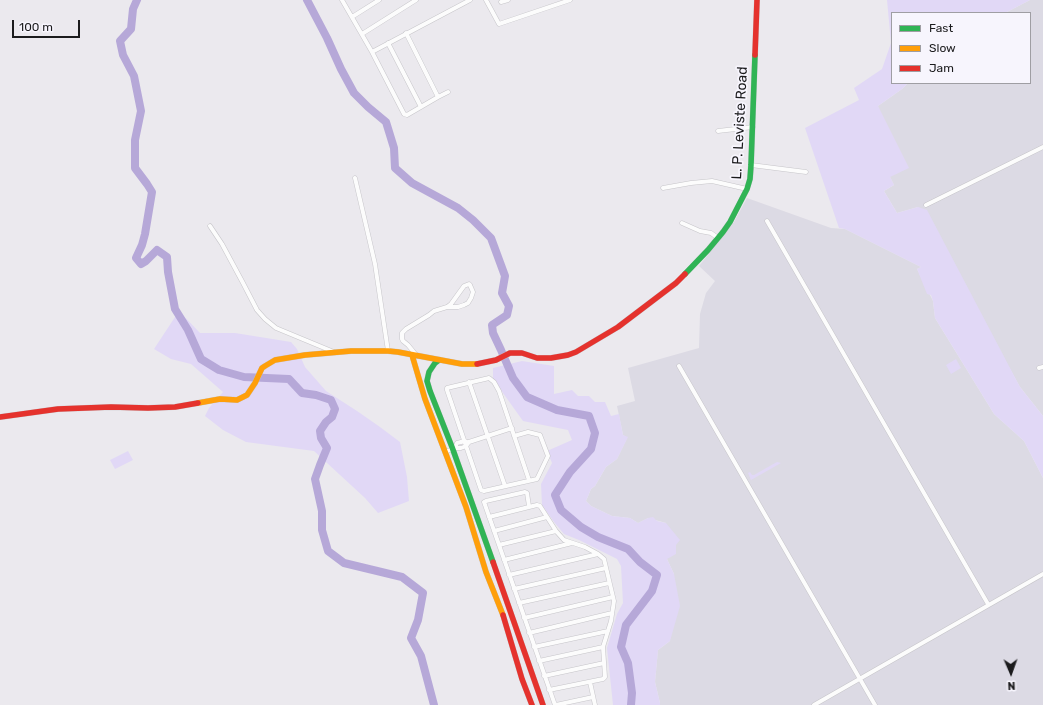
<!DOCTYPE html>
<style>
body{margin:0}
#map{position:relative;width:1043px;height:705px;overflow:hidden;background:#ebe9ee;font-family:Rubik,sans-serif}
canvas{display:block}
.legend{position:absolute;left:891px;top:12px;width:140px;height:72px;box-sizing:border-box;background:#f7f5fd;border:1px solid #9f9ea3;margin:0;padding:5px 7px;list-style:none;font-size:12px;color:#1b1b1d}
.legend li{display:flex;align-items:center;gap:8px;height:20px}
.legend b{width:20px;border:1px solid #9f9ea3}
.north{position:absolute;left:991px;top:653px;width:40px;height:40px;-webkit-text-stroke:3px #f7f5fd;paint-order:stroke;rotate:178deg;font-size:11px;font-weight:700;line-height:16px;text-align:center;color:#1b1b1d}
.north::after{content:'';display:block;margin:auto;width:14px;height:18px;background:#1b1b1d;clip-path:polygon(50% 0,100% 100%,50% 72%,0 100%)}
.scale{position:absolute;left:12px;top:20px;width:68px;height:18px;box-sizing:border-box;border:2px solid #1b1b1d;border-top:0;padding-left:5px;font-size:12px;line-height:14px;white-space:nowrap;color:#1b1b1d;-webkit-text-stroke:3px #f7f5fd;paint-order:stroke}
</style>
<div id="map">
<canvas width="1043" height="705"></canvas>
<ul class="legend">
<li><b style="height:5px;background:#30b455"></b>Fast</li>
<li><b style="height:5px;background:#ff9f0a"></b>Slow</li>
<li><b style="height:5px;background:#e5322d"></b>Jam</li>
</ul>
<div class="north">N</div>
<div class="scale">100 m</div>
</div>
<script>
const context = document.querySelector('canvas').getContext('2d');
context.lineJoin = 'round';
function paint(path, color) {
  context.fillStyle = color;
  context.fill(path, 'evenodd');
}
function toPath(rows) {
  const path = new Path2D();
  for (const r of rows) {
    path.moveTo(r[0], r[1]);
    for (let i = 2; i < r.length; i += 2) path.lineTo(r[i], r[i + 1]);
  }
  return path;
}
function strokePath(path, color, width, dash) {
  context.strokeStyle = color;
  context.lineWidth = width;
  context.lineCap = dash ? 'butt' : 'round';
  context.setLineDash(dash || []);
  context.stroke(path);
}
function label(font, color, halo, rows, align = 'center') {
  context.font = font + ' Rubik,sans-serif';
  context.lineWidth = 3.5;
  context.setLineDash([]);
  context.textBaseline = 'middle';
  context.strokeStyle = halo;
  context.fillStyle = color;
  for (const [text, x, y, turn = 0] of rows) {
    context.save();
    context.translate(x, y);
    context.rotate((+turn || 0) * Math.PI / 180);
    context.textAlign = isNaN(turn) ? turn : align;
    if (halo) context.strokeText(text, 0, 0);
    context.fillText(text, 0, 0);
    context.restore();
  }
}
paint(toPath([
 [1030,0,1043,0,1043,416,1020,387,918,207,897,213,884,191,894,185,890,177,878,106,902,89,908,83,1030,83,1030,13,1005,13],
 [747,198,831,228,845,229,921,267,917,269,933,301,935,318,994,414,1024,441,1043,478,1043,705,660,705,660,703,655,682,658,650,670,641,674,574,667,559,666,523,648,518,638,523,630,518,612,516,591,506,586,501,591,489,595,486,606,467,617,459,627,438,623,435,617,406,635,401,628,368,699,348,700,314,706,293,715,281,699,266,734,222]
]), '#dcdae4');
paint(toPath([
 [887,0,1030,0,1005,13,892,13,892,83,908,83,902,89,878,106,909,168,890,177,894,185,884,191,897,213,918,207,927,210,1020,387,1043,416,1043,478,1024,441,994,414,935,318,933,301,931,295,927,294,917,269,921,267,845,229,839,228,805,128,859,100,854,88,882,69,891,43],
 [179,311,200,333,235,333,291,342,297,349,305,367,326,391,357,411,380,427,400,442,407,477,409,501,378,513,365,498,314,451,246,442,223,430,205,416,209,408,223,392,191,364,171,359,154,349],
 [956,359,961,368,951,374,946,365],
 [522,361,554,366,554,394,572,390,578,396,589,396,595,402,605,402,611,416,619,414,623,435,628,437,617,459,606,467,595,486,591,489,586,501,591,506,612,516,630,518,638,523,648,518,653,517,657,521,666,523,680,540,676,545,676,554,667,559,674,574,680,606,670,641,658,650,655,682,660,703,660,705,613,705,607,648,617,614,623,603,621,566,617,559,579,540,564,534,554,522,542,505,541,484,552,463,547,451,572,440,568,430,523,421,493,379,493,368],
 [128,451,133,460,115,469,110,460],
 [777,462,781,463,751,480,748,473,750,472,752,475,754,475,775,463]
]), '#e1d8f6');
strokePath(toPath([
 [137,0,133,9,131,29,120,41,123,55,134,76,141,111,135,140,135,168,147,184,152,192,145,234,142,245,136,258,141,264,146,261,157,250,167,257,168,272,175,309,188,330,201,359,219,370,244,377,289,379,302,393,316,395,331,400,335,409,332,417,326,422,320,431,321,438,327,448,320,465,315,479,322,511,322,530,328,551,344,563,402,577,423,593,418,620,411,638,421,656,434,705],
 [307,0,327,38,341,69,354,93,368,107,386,122,394,148,395,168,412,183,458,208,473,220,491,238,505,276,502,293,509,306,507,315,492,325,493,333,501,350,513,378,527,397,557,410,589,416,595,433,591,449,570,472,555,495,561,510,581,527,598,537,628,549,640,562,657,575,652,591,626,625,621,647,628,663,632,693,631,705]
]), '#b6a8d8', 8);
const street = toPath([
 [342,0,372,52,470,0],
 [486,0,499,24,570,0],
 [501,2,508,0],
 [352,17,379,0],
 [362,34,416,0],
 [388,43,421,107],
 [372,52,404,114,407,115,438,97,406,33],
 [438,97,448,92],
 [718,131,753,127],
 [751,165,806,172],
 [355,178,375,264,388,351],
 [663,188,691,183,712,181,747,189],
 [926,205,1043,147],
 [767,221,988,604],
 [682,223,700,231,711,233,718,238],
 [210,226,222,244,243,283,257,310,265,319,276,328,334,352],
 [417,356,408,345,403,341,402,339,402,333,406,329,429,315,434,311,447,307,451,304,464,286,469,284,470,285,473,292,471,298,468,303,464,305,458,307,447,307],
 [679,366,875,705],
 [1039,368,1043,367],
 [469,382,505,486],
 [514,436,528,432,540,435,548,456,537,479,484,491,481,490,447,390,447,388,489,378,494,382,499,391,529,480],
 [455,448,457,443,465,441,467,442],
 [445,452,455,448,461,448,466,446,469,442,512,428],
 [529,506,527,493,525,492,486,501,484,502,555,705],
 [489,517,537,505,540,506,556,531,564,540,585,547,598,554,604,559,614,601,611,621,603,647,605,677,603,679,549,690],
 [494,531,547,517],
 [499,545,556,531],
 [504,560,572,543],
 [509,575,598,554],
 [514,589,606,568],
 [519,603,609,583],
 [524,618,613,597],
 [529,633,612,613],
 [534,647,608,631],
 [539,661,603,647],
 [544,676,604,663],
 [590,682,595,705],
 [556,705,593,697],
 [814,705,1043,574]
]);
const fast = toPath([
 [685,274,708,250,723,232,730,222,747,189,750,179,751,165,755,55],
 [439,360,435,363,429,372,427,381,430,391,452,447,493,562]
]);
const slow = toPath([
 [412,355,425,399,466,507,486,572,503,615],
 [198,403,220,399,237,400,247,395,255,383,262,368,265,366,275,360,305,355,351,351,388,351,398,352,462,364,477,364]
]);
const jam = toPath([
 [755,55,757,0],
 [477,364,496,360,510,353,522,353,537,358,551,358,568,355,576,352,618,327,676,283,685,274],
 [0,417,58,409,111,407,148,408,175,407,198,403],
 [493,562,543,705],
 [503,615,522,679,532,705]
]);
strokePath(street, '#c6c5c9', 5);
strokePath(fast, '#c6c5c9', 6);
strokePath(slow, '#c6c5c9', 6);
strokePath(jam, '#c6c5c9', 6);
strokePath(street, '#fcfcfc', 4);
strokePath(fast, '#30b455', 5.5);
strokePath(slow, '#ff9f0a', 5.5);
strokePath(jam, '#e5322d', 5.5);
label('14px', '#1b1b1d', '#f7f5fd', [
 ["L. P. Leviste Road",740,123,-87]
]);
</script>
